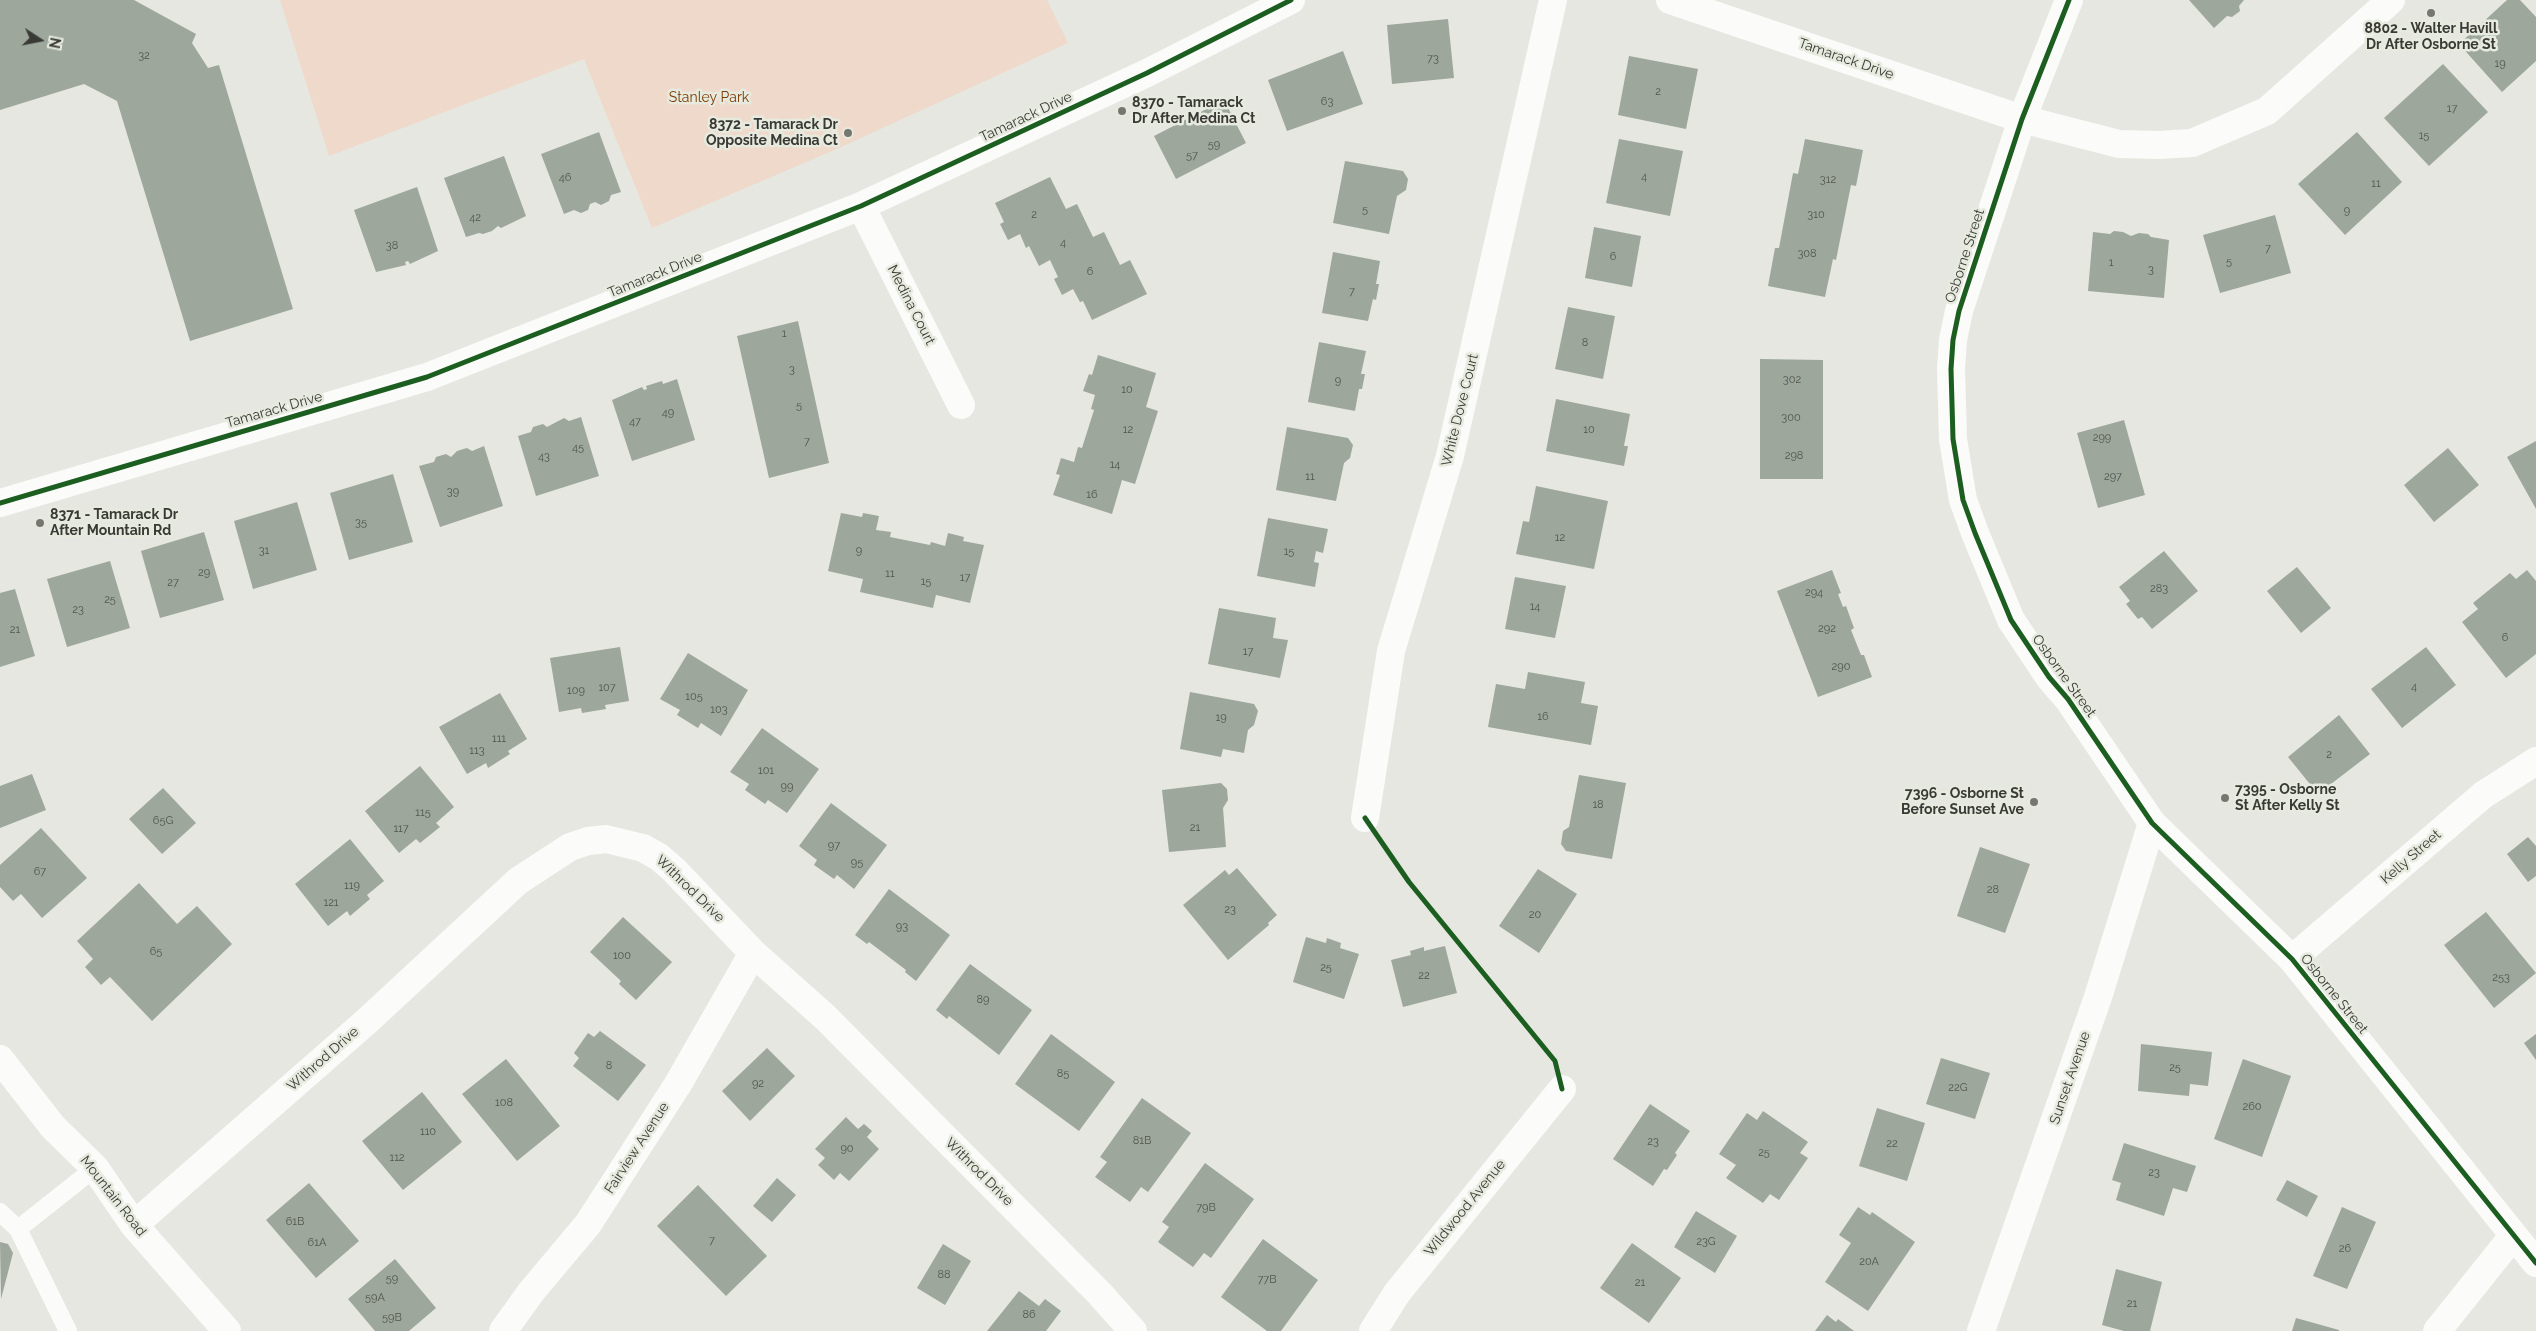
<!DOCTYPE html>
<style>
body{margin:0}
#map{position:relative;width:2536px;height:1331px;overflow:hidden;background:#e6e7e1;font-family:Raleway,sans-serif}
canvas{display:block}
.north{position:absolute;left:15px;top:15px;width:50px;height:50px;-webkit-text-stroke:4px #e7eade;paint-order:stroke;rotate:101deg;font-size:14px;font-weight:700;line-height:20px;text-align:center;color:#393a35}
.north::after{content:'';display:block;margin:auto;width:18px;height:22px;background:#393a35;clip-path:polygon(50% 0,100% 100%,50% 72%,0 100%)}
</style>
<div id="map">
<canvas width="2536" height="1331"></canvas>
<div class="north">N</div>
</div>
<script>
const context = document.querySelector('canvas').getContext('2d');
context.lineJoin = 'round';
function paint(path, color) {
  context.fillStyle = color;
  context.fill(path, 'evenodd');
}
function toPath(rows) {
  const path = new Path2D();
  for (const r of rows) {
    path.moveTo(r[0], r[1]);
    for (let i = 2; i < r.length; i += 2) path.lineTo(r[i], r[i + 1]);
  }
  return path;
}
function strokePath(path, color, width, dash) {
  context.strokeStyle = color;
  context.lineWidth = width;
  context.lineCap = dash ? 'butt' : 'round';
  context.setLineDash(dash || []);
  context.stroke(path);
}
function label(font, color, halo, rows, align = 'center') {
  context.font = font + ' Raleway,sans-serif';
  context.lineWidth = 5;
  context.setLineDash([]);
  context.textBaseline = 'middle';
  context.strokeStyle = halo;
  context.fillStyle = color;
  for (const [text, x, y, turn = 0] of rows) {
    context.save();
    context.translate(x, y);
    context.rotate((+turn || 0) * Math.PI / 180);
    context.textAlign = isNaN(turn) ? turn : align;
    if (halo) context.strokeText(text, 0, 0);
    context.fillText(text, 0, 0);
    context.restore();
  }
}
paint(toPath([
 [280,0,1047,0,1068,43,839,148,652,228,584,59,329,156]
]), '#efd9ca');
paint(toPath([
 [0,0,134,0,196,34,192,43,208,68,219,65,293,309,190,341,117,101,84,84,0,110],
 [2189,0,2244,0,2239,6,2240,11,2232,17,2227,16,2214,28],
 [2507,0,2520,0,2536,17,2536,61,2502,92,2459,44],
 [1448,19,1454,78,1392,84,1387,25],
 [1343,51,1363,104,1287,131,1268,80],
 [1629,56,1698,69,1686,129,1618,115],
 [2443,64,2488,112,2429,166,2384,118],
 [1224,100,1246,143,1176,179,1154,136],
 [599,132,621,192,611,195,609,201,601,205,595,202,590,204,588,210,581,213,574,210,564,214,541,154],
 [2357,132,2402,182,2345,235,2298,184],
 [1619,139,1683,151,1670,216,1606,203],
 [1805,139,1863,150,1856,186,1851,185,1836,260,1833,259,1825,297,1768,286,1775,248,1779,248,1793,173,1798,174],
 [504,156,526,216,501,228,498,226,492,231,483,234,479,233,466,237,444,178],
 [1345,161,1403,171,1408,179,1406,190,1397,196,1389,234,1333,223],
 [1050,177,1066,209,1077,204,1093,237,1104,232,1120,265,1130,260,1147,294,1092,320,1083,301,1080,302,1073,289,1062,295,1054,279,1058,277,1050,260,1039,266,1029,246,1026,248,1020,234,1008,240,1000,224,1004,222,995,203],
 [417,187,438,251,410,264,408,261,405,262,406,265,376,272,354,210],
 [2275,215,2291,273,2220,293,2203,235],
 [1594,227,1641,236,1632,287,1585,278],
 [2114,231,2123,232,2131,236,2139,233,2148,234,2151,237,2169,240,2164,298,2088,291,2093,232,2110,234],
 [1333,252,1380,261,1376,284,1379,284,1376,300,1373,299,1368,321,1322,313],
 [1568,307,1615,316,1603,379,1555,369],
 [798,321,829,463,769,478,737,336],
 [1319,342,1366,351,1361,374,1365,374,1362,389,1359,389,1355,411,1308,402],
 [1098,355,1156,373,1146,407,1158,411,1135,484,1122,480,1112,514,1053,495,1060,475,1056,474,1061,458,1074,462,1078,447,1082,448,1094,410,1091,409,1095,395,1083,391,1089,374,1092,375],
 [1760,359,1823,360,1823,479,1760,479],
 [677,379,695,440,632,461,612,400,642,387,644,390,647,389,646,386,662,381,663,384],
 [1556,399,1630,414,1624,446,1628,446,1624,466,1546,451],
 [581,417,599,476,536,496,518,436,531,432,533,427,543,424,547,427,564,418,569,421],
 [2124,420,2145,495,2098,508,2077,433],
 [1287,427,1348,438,1353,445,1350,458,1344,463,1336,501,1276,490],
 [2536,441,2536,509,2507,457],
 [484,446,503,506,440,527,419,466,434,462,436,457,446,454,451,457,457,451,467,448,472,451],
 [2448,448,2479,485,2434,522,2404,485],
 [393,474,413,542,349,560,330,493],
 [1536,486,1608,501,1594,569,1516,554,1523,521,1529,522],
 [297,502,317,570,253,589,234,521],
 [841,513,862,517,863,513,879,516,876,530,891,532,890,537,930,545,931,542,945,546,948,533,964,537,963,541,984,545,970,603,936,595,933,608,860,592,863,579,828,571],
 [1268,518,1328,529,1323,553,1316,551,1314,562,1319,563,1315,587,1257,576],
 [204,532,224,600,160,618,141,551],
 [2164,551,2198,591,2152,629,2142,617,2138,619,2126,604,2130,601,2119,587],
 [110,561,130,628,67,647,47,579],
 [2297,567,2331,608,2301,633,2267,591],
 [1832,570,1841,593,1838,594,1843,607,1846,606,1854,628,1851,630,1861,655,1864,655,1872,677,1818,697,1777,591],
 [2527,570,2536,581,2536,654,2506,678,2462,622,2478,609,2473,603,2510,573,2516,579],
 [1515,577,1566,586,1555,638,1505,629],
 [15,589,35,656,0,667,0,593],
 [1219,608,1276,618,1273,638,1288,640,1280,678,1208,664],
 [620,647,629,701,605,705,606,709,582,713,581,708,559,712,550,658],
 [2426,647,2456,685,2402,728,2371,689],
 [688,653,748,690,721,736,701,723,698,728,677,715,680,710,660,699],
 [1528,672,1585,682,1581,703,1598,706,1591,745,1488,727,1496,684,1525,689],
 [1190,692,1254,704,1258,711,1254,725,1248,730,1244,753,1223,749,1221,757,1180,749],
 [500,693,527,739,508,751,510,754,488,768,486,763,467,774,439,727],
 [2339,715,2370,754,2318,794,2288,757],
 [762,728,819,769,787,813,768,800,765,804,745,790,749,784,730,772],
 [420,766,454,807,436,823,440,827,420,843,416,839,399,853,365,811],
 [32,774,46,810,0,828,0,786],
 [1579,775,1626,783,1612,859,1566,851,1561,844,1563,831,1569,827],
 [1221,783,1227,789,1228,800,1223,808,1226,847,1169,852,1162,790],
 [163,788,196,823,162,854,129,819],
 [831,803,887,845,854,889,837,875,834,879,814,865,817,860,799,846],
 [41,828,87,878,42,918,21,894,13,901,0,887,0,865],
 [2528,837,2536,846,2536,876,2528,882,2507,854],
 [350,839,384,881,367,895,370,899,350,916,347,911,328,926,295,884],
 [1980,847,2030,864,2005,933,1957,916],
 [1237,868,1277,915,1268,923,1269,925,1228,960,1183,905,1225,870,1229,875],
 [1538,869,1577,894,1539,953,1499,926],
 [139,883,177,924,197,906,232,944,152,1021,110,977,101,985,85,967,93,959,77,941],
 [889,889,950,935,916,981,905,972,906,970,869,942,867,944,855,935],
 [2486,912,2536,973,2494,1008,2444,945],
 [623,917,672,962,636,1000,619,984,621,981,590,952],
 [1306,937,1326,943,1327,938,1341,943,1340,948,1359,954,1344,999,1293,982],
 [1445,946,1457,993,1403,1007,1391,960,1411,955,1410,951,1424,947,1424,951],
 [970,964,1032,1010,999,1055,949,1016,947,1019,936,1010],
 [600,1031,646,1065,618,1101,573,1066,579,1058,574,1053,588,1033,594,1037],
 [1051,1034,1115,1082,1079,1131,1015,1084],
 [2536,1034,2536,1060,2524,1043],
 [2141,1044,2212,1052,2208,1086,2190,1084,2189,1096,2138,1091],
 [767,1048,795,1076,750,1121,722,1091],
 [1941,1058,1990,1073,1975,1119,1926,1104],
 [506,1059,560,1126,517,1161,462,1094],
 [2243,1059,2291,1076,2262,1157,2214,1139],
 [422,1092,462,1142,403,1190,362,1141],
 [1142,1098,1191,1133,1148,1192,1141,1187,1130,1202,1095,1177,1107,1162,1100,1157],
 [1650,1104,1690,1131,1675,1153,1677,1155,1667,1170,1664,1169,1653,1186,1613,1159],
 [1877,1108,1925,1123,1907,1181,1859,1166],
 [1763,1111,1808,1142,1800,1153,1808,1158,1779,1200,1770,1194,1763,1203,1726,1178,1736,1165,1719,1154,1747,1113,1757,1120],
 [846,1117,858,1129,864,1124,872,1131,867,1137,879,1149,849,1181,840,1173,834,1180,818,1165,825,1158,815,1149],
 [2124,1143,2196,1166,2187,1192,2173,1188,2164,1216,2116,1200,2121,1183,2112,1180],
 [1205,1163,1254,1199,1211,1258,1204,1253,1193,1267,1158,1242,1169,1227,1162,1222],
 [777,1178,796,1195,772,1222,753,1206],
 [2287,1180,2318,1196,2307,1217,2276,1200],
 [309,1183,359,1241,316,1278,266,1220],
 [698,1185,767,1256,726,1296,657,1226],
 [1858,1207,1870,1215,1872,1212,1915,1242,1868,1311,1825,1282,1851,1243,1839,1235],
 [2342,1207,2376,1222,2347,1289,2313,1276],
 [1696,1211,1737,1236,1715,1273,1674,1247],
 [1263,1239,1318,1280,1281,1331,1267,1331,1221,1297],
 [0,1242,8,1244,13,1253,1,1299],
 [1632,1243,1681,1278,1649,1323,1600,1288],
 [943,1244,971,1261,945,1305,917,1288],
 [395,1259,436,1308,409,1331,375,1331,348,1299],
 [2116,1269,2162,1282,2150,1331,2124,1331,2102,1325],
 [1019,1291,1039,1306,1045,1299,1061,1311,1046,1331,987,1331],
 [1827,1315,1836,1322,1838,1319,1854,1331,1815,1331],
 [2296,1318,2339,1330,2339,1331,2292,1331]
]), '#9da79c');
strokePath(toPath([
 [0,1212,18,1229],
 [68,1331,18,1229,95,1168]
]), '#fbfbfa', 18);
strokePath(toPath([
 [1670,0,2022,119,2119,144,2159,145,2192,143,2267,111,2391,0],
 [861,206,961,405],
 [0,503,427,377,861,206,1147,73,1291,0],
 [1365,818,1391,651,1450,456,1553,0],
 [2292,959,2483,795,2536,761],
 [0,1059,53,1127,95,1168,134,1225,227,1331],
 [134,1225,367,1021,518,881,570,847,588,841,606,839,643,848,659,857,674,870,753,953,825,1017,1099,1293,1133,1331],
 [503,1331,531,1292,588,1224,678,1084,753,953],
 [1373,1331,1397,1293,1562,1089],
 [1981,1331,2098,997,2152,823],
 [2437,1331,2513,1236]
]), '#fbfbfa', 28);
strokePath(toPath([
 [2069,0,2022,119,1959,311,1953,340,1951,369,1953,439,1963,500,1975,533,2011,620,2049,677,2068,699,2152,823,2292,959,2536,1263]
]), '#fbfbfa', 28);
strokePath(toPath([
 [2069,0,2022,119,1959,311,1953,340,1951,369,1953,439,1963,500,1975,533,2011,620,2049,677,2068,699,2152,823,2292,959,2536,1263],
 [0,503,427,377,861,206,1147,73,1291,0],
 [1365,818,1409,882,1555,1061,1562,1089]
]), '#1b5e20', 5);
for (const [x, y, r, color] of [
 [2431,13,5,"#767771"],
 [1122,111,5,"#767771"],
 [848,133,5,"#767771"],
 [40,523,5,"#767771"],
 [2225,798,5,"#767771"],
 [2034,802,5,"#767771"]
]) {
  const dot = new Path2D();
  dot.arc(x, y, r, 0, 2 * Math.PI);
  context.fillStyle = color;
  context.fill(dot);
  strokePath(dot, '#e7eade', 2);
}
label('11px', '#52554f', null, [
 ["32",144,56],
 ["73",1433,59],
 ["19",2500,64],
 ["2",1658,92],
 ["63",1327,102],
 ["17",2452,109],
 ["15",2424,136],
 ["59",1214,145],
 ["57",1192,156],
 ["4",1644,177],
 ["46",565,178],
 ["312",1828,180],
 ["11",2376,184],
 ["5",1365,210],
 ["9",2347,211],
 ["2",1034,215],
 ["310",1816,215],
 ["42",475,218],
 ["4",1063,243],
 ["38",392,246],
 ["7",2268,249],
 ["308",1807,254],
 ["6",1613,257],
 ["5",2229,262],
 ["1",2111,263],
 ["3",2151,270],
 ["6",1090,272],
 ["7",1352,292],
 ["1",784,334],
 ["8",1585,343],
 ["3",792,370],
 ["302",1792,380],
 ["9",1338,381],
 ["10",1127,390],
 ["5",799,406],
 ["49",668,413],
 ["300",1791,418],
 ["47",635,422],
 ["12",1128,430],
 ["10",1589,430],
 ["299",2102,438],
 ["7",807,442],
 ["45",578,448],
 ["298",1794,456],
 ["43",544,457],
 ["14",1115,465],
 ["11",1310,477],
 ["297",2113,477],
 ["39",453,492],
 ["16",1092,495],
 ["35",361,523],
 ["12",1560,538],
 ["31",264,551],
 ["9",859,551],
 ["15",1289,552],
 ["29",204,573],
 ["11",890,574],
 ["17",965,578],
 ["15",926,582],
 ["27",173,583],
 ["283",2159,589],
 ["294",1814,593],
 ["25",110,600],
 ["14",1535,607],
 ["23",78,610],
 ["292",1827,629],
 ["21",15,630],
 ["6",2505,638],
 ["17",1248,652],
 ["290",1841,667],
 ["4",2414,687],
 ["107",607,688],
 ["109",576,691],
 ["105",694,697],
 ["103",719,710],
 ["16",1543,717],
 ["19",1221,718],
 ["111",499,739],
 ["113",477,751],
 ["2",2329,755],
 ["101",766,771],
 ["99",787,787],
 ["18",1598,805],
 ["115",423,813],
 ["65G",163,821],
 ["21",1195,828],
 ["117",401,829],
 ["97",834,846],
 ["95",857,863],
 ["67",40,872],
 ["119",352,886],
 ["28",1993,890],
 ["121",331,903],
 ["23",1230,910],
 ["20",1535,915],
 ["93",902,927],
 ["65",156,952],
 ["100",622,956],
 ["25",1326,968],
 ["22",1424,976],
 ["253",2501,978],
 ["89",983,1000],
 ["8",609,1066],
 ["25",2175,1068],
 ["85",1063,1074],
 ["92",758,1084],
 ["22G",1958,1088],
 ["108",504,1103],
 ["260",2252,1107],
 ["110",428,1132],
 ["81B",1142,1141],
 ["23",1653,1142],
 ["22",1892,1144],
 ["90",847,1149],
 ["25",1764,1153],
 ["112",397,1158],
 ["23",2154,1173],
 ["79B",1206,1208],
 ["61B",295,1222],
 ["7",712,1241],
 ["23G",1706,1242],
 ["61A",317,1243],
 ["26",2345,1249],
 ["20A",1869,1262],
 ["88",944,1275],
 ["59",392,1279],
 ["77B",1267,1280],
 ["21",1640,1283],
 ["59A",375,1298],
 ["21",2132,1304],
 ["86",1029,1315],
 ["59B",392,1318]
]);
label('bold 14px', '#393a35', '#e7eade', [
 ["8802 - Walter Havill",2431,29,"center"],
 ["Dr After Osborne St",2431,45,"center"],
 ["8370 - Tamarack",1132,103],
 ["Dr After Medina Ct",1132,119],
 ["8372 - Tamarack Dr",838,125,"right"],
 ["Opposite Medina Ct",838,141,"right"],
 ["8371 - Tamarack Dr",50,515],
 ["After Mountain Rd",50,531],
 ["7395 - Osborne",2235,790],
 ["St After Kelly St",2235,806],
 ["7396 - Osborne St",2024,794,"right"],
 ["Before Sunset Ave",2024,810,"right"]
], 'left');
label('14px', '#393a35', '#e7eade', [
 ["Tamarack Drive",1846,59,19],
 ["Tamarack Drive",1026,117,-25],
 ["Osborne Street",1965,256,-72],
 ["Tamarack Drive",655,275,-22],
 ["Medina Court",911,305,63],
 ["Tamarack Drive",274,410,-16],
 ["White Dove Court",1460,410,-76],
 ["Osborne Street",2064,676,54],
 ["Kelly Street",2411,857,-41],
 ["Withrod Drive",690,889,44],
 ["Osborne Street",2334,994,51],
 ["Withrod Drive",323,1059,-41],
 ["Sunset Avenue",2070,1078,-71],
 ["Fairview Avenue",637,1148,-57],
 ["Withrod Drive",979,1172,45],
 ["Mountain Road",113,1196,52],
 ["Wildwood Avenue",1465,1208,-51]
]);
label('14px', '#7e3902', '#e7eade', [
 ["Stanley Park",709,98]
]);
</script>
